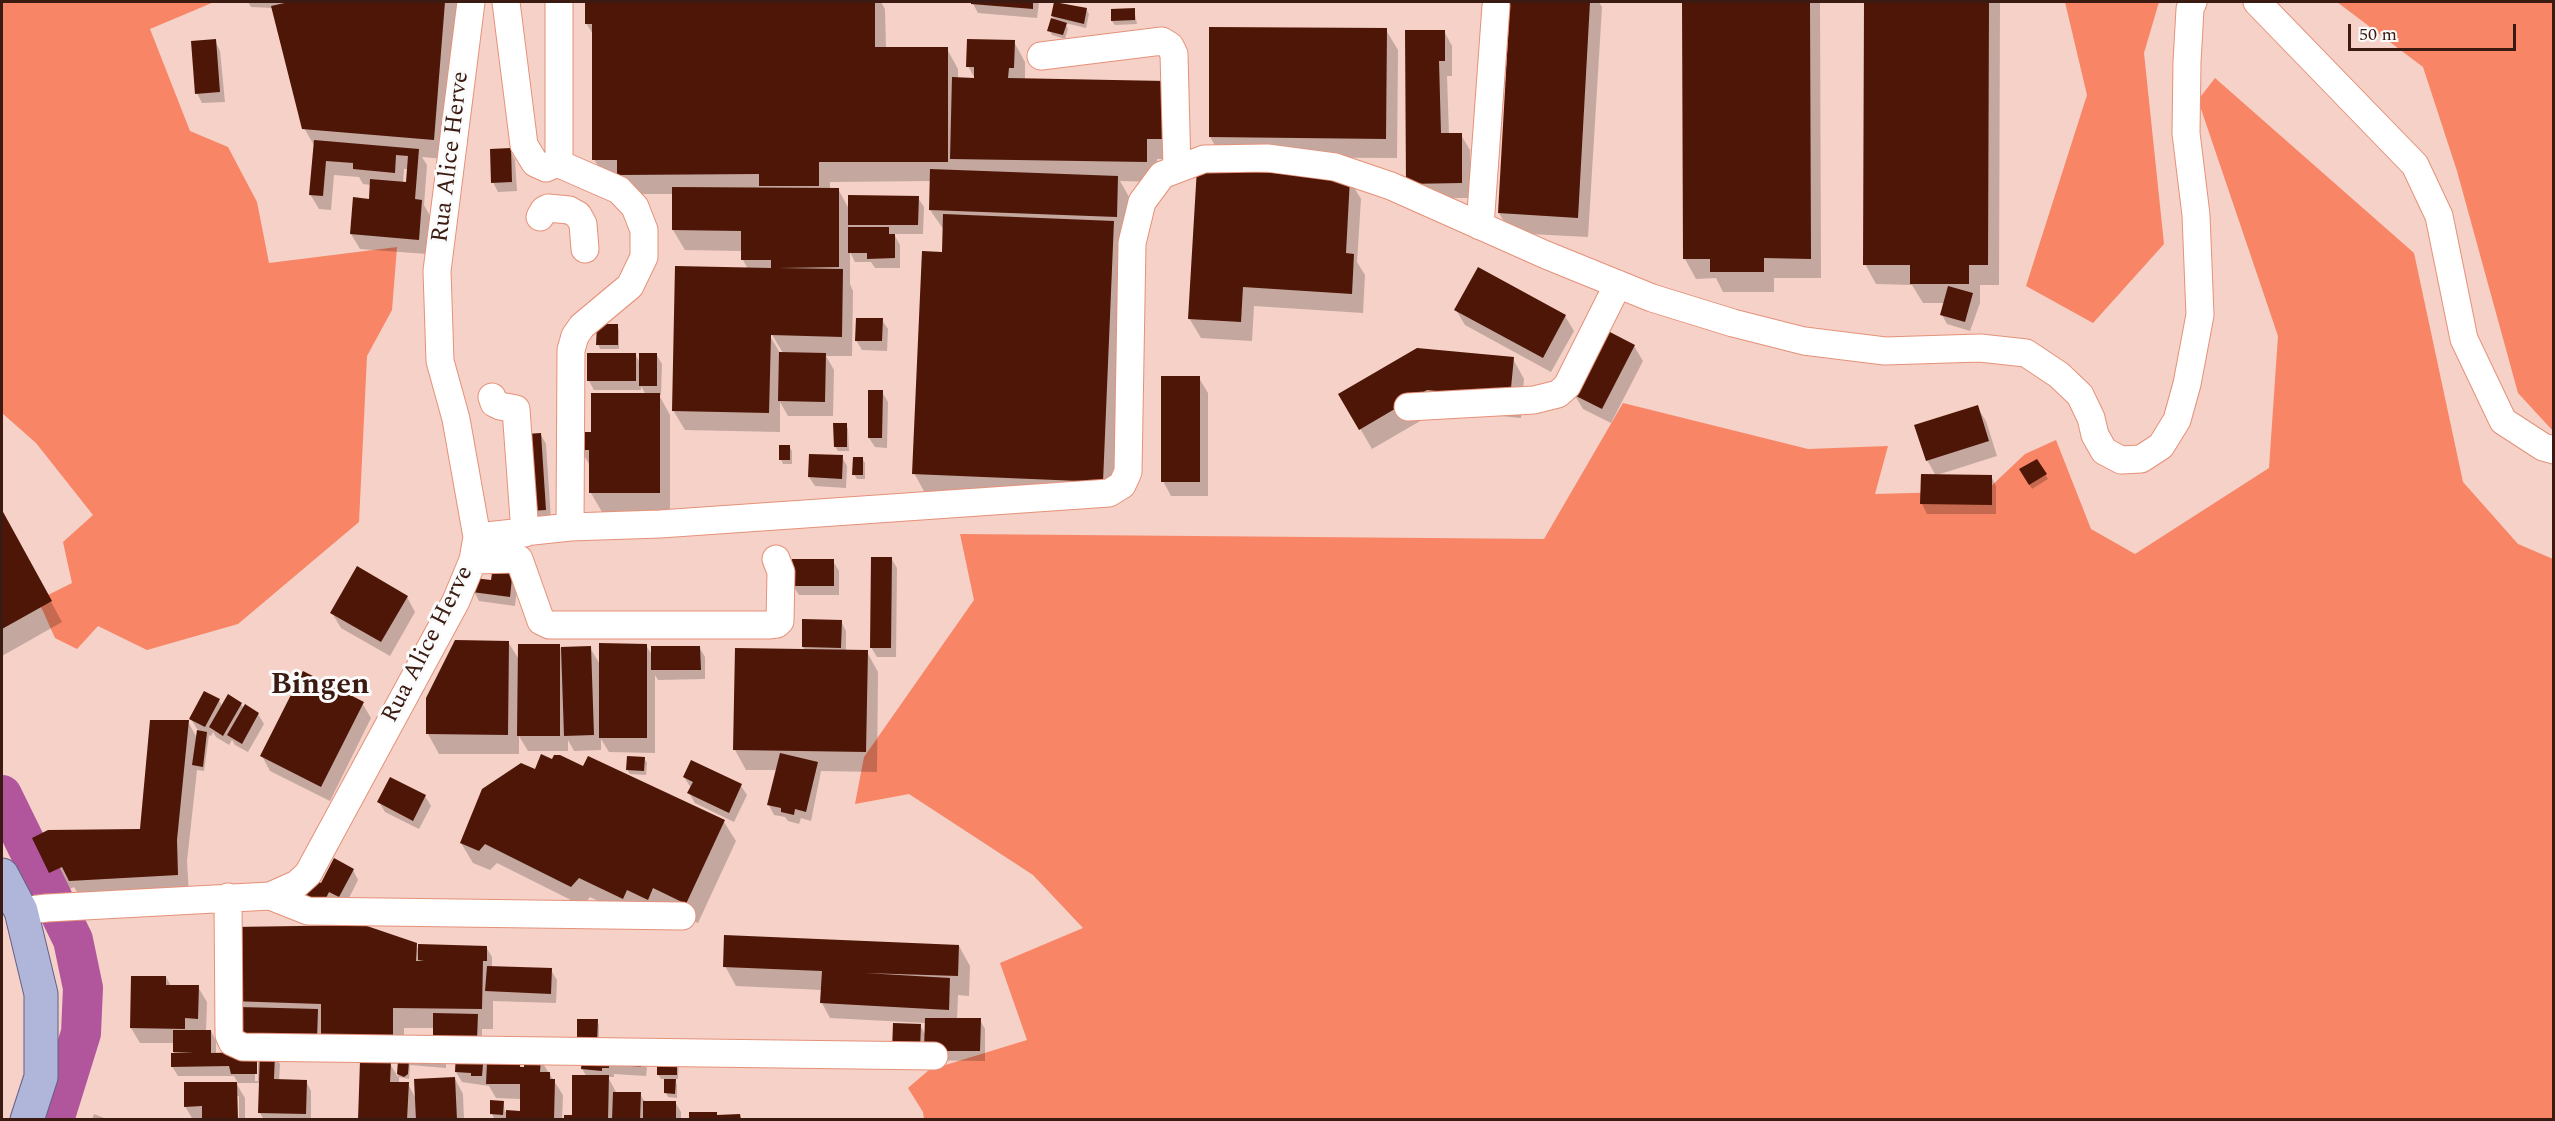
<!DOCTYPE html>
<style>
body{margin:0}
#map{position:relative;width:2555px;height:1121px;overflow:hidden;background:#f5d1c7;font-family:Spectral,serif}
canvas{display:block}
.frame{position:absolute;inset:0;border:3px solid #3a1a11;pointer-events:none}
.scale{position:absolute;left:2348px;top:24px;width:168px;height:27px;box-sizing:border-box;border:3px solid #3a1a11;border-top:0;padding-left:8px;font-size:18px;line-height:21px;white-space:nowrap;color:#3a1a11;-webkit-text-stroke:4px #fbfbfb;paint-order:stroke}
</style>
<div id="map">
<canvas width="2555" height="1121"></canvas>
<div class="frame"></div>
<div class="scale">50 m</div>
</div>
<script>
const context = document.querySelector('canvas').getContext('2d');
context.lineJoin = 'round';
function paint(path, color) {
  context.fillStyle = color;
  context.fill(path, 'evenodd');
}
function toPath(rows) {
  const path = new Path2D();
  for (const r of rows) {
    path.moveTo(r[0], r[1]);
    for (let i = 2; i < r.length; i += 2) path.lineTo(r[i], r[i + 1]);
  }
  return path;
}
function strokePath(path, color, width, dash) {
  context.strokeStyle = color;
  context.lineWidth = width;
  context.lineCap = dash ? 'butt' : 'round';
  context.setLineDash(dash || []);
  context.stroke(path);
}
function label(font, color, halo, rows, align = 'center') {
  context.font = font + ' Spectral,serif';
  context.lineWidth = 6;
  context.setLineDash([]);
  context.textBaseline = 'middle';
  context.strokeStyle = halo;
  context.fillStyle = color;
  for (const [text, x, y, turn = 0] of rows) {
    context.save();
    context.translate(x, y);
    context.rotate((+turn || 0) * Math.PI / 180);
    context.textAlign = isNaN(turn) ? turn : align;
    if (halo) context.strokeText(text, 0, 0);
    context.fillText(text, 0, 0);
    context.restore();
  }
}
paint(toPath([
 [2,2,214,2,150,29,190,131,228,147,257,202,269,263,397,247,392,310,367,356,359,522,238,624,147,650,98,626,77,649,55,638,38,600,72,583,63,542,93,515,36,443,2,413],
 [2065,2,2159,2,2144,53,2164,244,2093,323,2026,286,2087,95],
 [2337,2,2553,2,2553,431,2518,393,2457,171,2423,67],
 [2215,78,2414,253,2463,482,2518,544,2553,559,2553,1119,924,1119,923,1112,908,1088,929,1070,1027,1040,1000,963,1083,928,1033,875,909,794,855,804,864,757,974,600,960,534,1544,539,1623,403,1808,449,1888,446,1875,494,1986,491,2025,454,2056,440,2091,529,2135,554,2269,468,2278,336,2198,100]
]), '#f78566');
paint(toPath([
 [248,2,283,2,282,5,295,2,457,2,445,159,422,157,427,165,424,205,430,216,427,254,360,249,351,234,370,200,371,185,363,184,359,177,334,175,331,210,319,209,310,194,315,147,304,128,273,8,251,7],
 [404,169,409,169,407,184,403,183],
 [586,2,881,2,885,9,886,49,947,49,958,69,958,79,975,79,968,66,1014,42,1025,62,1025,80,1165,82,1176,159,1157,159,1157,182,1120,181,1129,197,1128,236,1124,242,1113,501,925,493,914,473,943,254,944,230,930,210,931,181,830,182,830,189,838,189,849,209,918,198,924,207,923,234,894,234,900,245,900,268,875,268,871,262,855,262,850,252,850,284,853,291,852,356,826,356,834,370,833,416,788,416,780,402,780,432,685,430,673,410,748,269,743,260,743,251,685,250,673,230,673,194,630,194,605,179,594,159,594,36,586,23],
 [768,328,783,353,780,353,766,329],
 [972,2,1039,2,1037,18,978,13],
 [1055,2,1086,9,1089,14,1086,28,1065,23,1068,29,1065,39,1052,35,1049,30,1055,21,1052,16],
 [1512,2,1599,2,1602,7,1588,237,1511,233,1499,213],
 [1684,2,1820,2,1821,278,1774,278,1774,292,1723,292,1716,278,1696,279,1685,259],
 [1866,2,2000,2,1999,285,1980,285,1980,303,1970,331,1947,324,1942,315,1945,303,1923,303,1912,285,1876,284,1865,264],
 [1134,9,1137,24,1115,25,1112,21],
 [1386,30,1398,50,1397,158,1222,157,1210,137],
 [1444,31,1452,46,1452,76,1447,76,1449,135,1461,135,1470,150,1470,198,1416,198],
 [215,41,220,51,225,102,202,103,197,93],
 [510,150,515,160,517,191,498,192,493,182],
 [1349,179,1361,199,1357,262,1365,275,1363,313,1254,306,1252,341,1201,338,1189,318],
 [1456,310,1565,316,1574,331,1551,372,1465,325],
 [882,320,888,329,887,351,862,350,856,340],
 [617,325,619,330,619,349,600,349,598,344],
 [1606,332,1634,346,1643,361,1611,423,1583,409,1574,394],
 [635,354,640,363,656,354,662,364,661,395,659,395,670,415,670,512,602,512,591,493,591,467,580,449,592,434,646,395,641,386,641,390,594,390,589,381],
 [1513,359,1524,379,1521,418,1439,410,1372,449,1340,394],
 [1199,378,1208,393,1208,496,1171,496,1163,481],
 [882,392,888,402,887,448,875,447,869,438],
 [1977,407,1986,421,1997,456,1937,475,1991,476,1996,486,1996,514,1927,514,1922,504,1936,476,1927,460],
 [846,424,848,429,849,451,838,451,835,446],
 [541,435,546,444,551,520,537,521,527,436],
 [789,446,792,451,792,464,783,464,781,459],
 [842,457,847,466,846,488,815,486,809,477],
 [862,458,865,463,865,479,857,479,854,474],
 [2037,461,2048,479,2032,489,2021,470],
 [2,512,62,622,2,656],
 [891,558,897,568,896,657,877,657,871,647],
 [833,561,839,571,839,595,799,595,793,586],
 [494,568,518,580,515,606,479,601,474,591,492,581],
 [407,597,415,612,390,656,341,628,332,613],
 [841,621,846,631,846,652,867,652,878,672,877,772,821,771,811,821,801,818,799,824,788,821,785,817,774,815,769,805,777,770,746,770,735,750,806,651,803,647],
 [508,642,520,661,559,646,561,649,590,648,601,666,646,645,652,655,699,647,705,657,705,679,658,680,655,675,655,753,609,752,601,739,601,750,574,751,568,740,568,751,528,751,519,736,519,754,439,754,428,734,428,698],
 [219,700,222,706,241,704,244,709,258,714,264,724,248,752,235,745,232,740,229,745,216,737,213,732,211,736,209,735,204,771,197,770,187,861,189,895,82,900,74,887,62,893,34,839,141,830,188,722,197,738,204,733,197,729,191,719],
 [362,703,371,718,330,801,270,771,262,756],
 [588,758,724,822,736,841,698,923,664,907,634,918,590,897,583,906,497,863,490,870,473,863,461,843,535,771,584,768],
 [644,758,647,763,646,775,630,774,627,769],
 [684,777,741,786,747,795,734,822,695,803,689,793,691,788],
 [425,796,431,806,419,829,385,812,379,802],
 [353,870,358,880,345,906,326,916,322,885],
 [416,945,419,951,486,947,492,957,492,968,551,970,557,980,556,1003,493,1001,493,1029,482,1029,482,1050,435,1028,404,1028,404,1054,446,1061,446,1068,410,1065,409,1079,399,1077,399,1083,408,1084,416,1099,455,1079,463,1094,464,1120,360,1120,369,1063,273,1053,280,1064,279,1081,306,1081,311,1091,311,1120,264,1120,260,1113,260,1083,236,1083,245,1098,245,1120,239,1120,239,1096,236,1096,236,1120,193,1120,185,1106,185,1084,238,1083,234,1076,178,1076,172,1066,175,1043,140,1043,131,1028,166,977,171,986,198,987,207,1002,206,1031,211,1031,216,1041,216,1054,250,1054,232,1001],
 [255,1053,261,1053,261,1063],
 [255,1062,258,1062,258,1081,255,1081],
 [390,1064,399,1064,398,1077],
 [959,946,970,966,969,996,958,995,957,1019,980,1020,985,1029,985,1061,900,1060,920,1025,926,1036,926,1023,830,1018,822,1003,822,990,736,986,725,966],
 [578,1020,597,1021,599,1025,599,1048],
 [457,1053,519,1064,522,1068,540,1059,563,1095,562,1120,494,1118,492,1114,503,1102,505,1112,521,1112,521,1099,496,1098,489,1086,462,1082,456,1072],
 [641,1058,647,1068,646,1076,614,1074,614,1077,608,1077,616,1092,640,1094,645,1102,675,1102,681,1112,681,1120,566,1120,573,1117,587,1077,582,1069],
 [679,1061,678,1079,674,1079,677,1085,677,1098,668,1097,666,1093,666,1079,661,1079,658,1074],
 [94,1114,109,1120,92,1120]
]), '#0003');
strokePath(toPath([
 [2,795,73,940,83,988,81,1033,54,1120]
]), '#b1569d', 40);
paint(toPath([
 [289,2,445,2,434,140,302,129,271,6],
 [585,2,875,2,875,47,948,47,948,162,819,162,819,186,759,186,759,174,617,175,617,160,592,160,592,24,585,24],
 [971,2,1033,2,1033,9,971,4],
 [1054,2,1087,8,1084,24,1051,16],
 [1510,2,1590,2,1578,218,1498,213],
 [1682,2,1810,2,1811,259,1764,258,1764,272,1710,272,1710,259,1683,259],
 [1864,2,1989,2,1988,265,1969,265,1969,284,1910,284,1910,265,1863,265],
 [1135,8,1135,20,1111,21,1111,9],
 [1051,18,1067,23,1063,35,1047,31],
 [1209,27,1387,28,1386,139,1209,137],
 [1405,30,1445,30,1445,61,1439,61,1441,133,1462,133,1462,183,1406,184],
 [216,39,220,92,195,94,191,41],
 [967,39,1015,40,1014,68,1009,68,1008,78,1166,81,1165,139,1147,139,1147,162,950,159,952,77,974,78,974,67,966,67],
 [314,140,419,149,415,199,422,200,419,240,350,234,353,197,369,199,370,179,406,182,408,156,396,155,395,173,353,169,353,163,326,161,323,196,309,195],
 [511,148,512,182,491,183,490,149],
 [1197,168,1350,178,1346,253,1354,254,1352,294,1243,287,1241,322,1188,319],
 [930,169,1118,176,1117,217,929,210],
 [672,187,839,188,839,267,779,268,843,269,842,337,771,335,769,413,672,411,675,266,771,268,771,260,741,260,741,231,672,230],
 [848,195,919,196,918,225,848,225],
 [943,214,1114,221,1103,482,912,474,922,251,942,252],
 [848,227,889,227,889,234,895,234,895,258,867,259,867,253,848,253],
 [1478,267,1566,315,1543,358,1454,310],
 [1948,286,1973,293,1965,322,1940,315],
 [856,318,883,318,882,341,855,341],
 [597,324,618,324,618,345,596,345],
 [1606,330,1635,345,1602,409,1572,394],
 [1417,348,1514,357,1510,398,1427,390,1359,430,1338,394],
 [779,352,826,353,825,402,778,401],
 [587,353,636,353,636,381,587,381],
 [639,353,657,353,657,386,639,386],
 [1161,376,1200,376,1200,482,1161,482],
 [868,390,883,390,882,438,868,438],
 [591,393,660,393,660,493,589,493,589,450,579,450,579,432,591,432],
 [1978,405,1989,441,1926,461,1914,425],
 [833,423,847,423,847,447,834,447],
 [541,433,546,510,530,511,525,434],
 [779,445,790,445,790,460,779,460],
 [809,454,843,455,842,479,808,477],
 [853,457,863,457,863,475,852,475],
 [2037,459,2047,474,2029,485,2019,469],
 [1921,474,1992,475,1992,505,1920,504],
 [2,510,52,601,2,629],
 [871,557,892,557,891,648,870,648],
 [792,559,834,559,834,586,792,586],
 [357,566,408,596,381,642,330,613],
 [493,566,513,569,510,597,472,592,474,578,491,580],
 [802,619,842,620,841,648,802,647],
 [455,640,509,641,508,735,426,734,426,698],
 [599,643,647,644,647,738,599,738],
 [518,644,560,644,560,736,517,736],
 [591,646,594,735,564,736,561,647],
 [651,646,700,646,701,670,651,670],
 [735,648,868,650,866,752,733,750],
 [303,671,364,702,321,787,260,756],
 [204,691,220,699,205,727,189,719],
 [228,694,242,703,223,736,209,727],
 [245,704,259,713,242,744,227,735],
 [150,720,189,720,177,840,178,875,69,881,62,867,49,873,32,838,48,830,140,829],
 [197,730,207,732,203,767,192,765],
 [780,753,818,762,806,812,795,809,794,815,781,812,781,808,767,805],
 [541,754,552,759,554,755,560,755,583,766,588,756,725,820,686,904,653,888,648,900,627,890,623,899,579,878,571,887,485,844,479,851,460,843,482,789,521,763,535,769],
 [627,756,645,757,644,771,626,770],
 [691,760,742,784,729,813,687,793,693,782,683,777],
 [390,777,426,795,413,821,377,802],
 [334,858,354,869,339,897,329,892,321,908,304,899,315,880,321,883],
 [364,925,417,943,416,961,424,961,418,960,418,944,487,946,487,961,483,961,482,1009,393,1008,393,1040,321,1039,321,1004,230,1001,233,927],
 [724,935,959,945,958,976,865,973,950,978,949,1010,820,1003,822,971,723,967],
 [487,966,552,968,551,994,485,991],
 [131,976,166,976,166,985,199,985,198,1019,185,1018,185,1029,130,1028],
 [239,1007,318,1009,317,1040,239,1038],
 [433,1013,478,1014,477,1040,433,1040],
 [925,1018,981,1018,980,1051,924,1051],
 [577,1019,598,1019,597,1044,577,1044],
 [893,1023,921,1024,920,1051,892,1051],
 [173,1030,211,1030,211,1053,257,1052,257,1074,231,1074,229,1066,171,1067,171,1053,194,1053,173,1052],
 [456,1051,484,1053,482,1076,471,1076,471,1073,455,1072],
 [260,1052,275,1053,274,1079,307,1080,306,1114,258,1113],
 [445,1055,444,1064,409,1061,408,1074,404,1077,397,1074,398,1061],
 [657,1055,677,1056,677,1075,657,1075],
 [642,1056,641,1067,609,1064,609,1068,602,1068,602,1071,581,1069,582,1057],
 [524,1058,541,1058,540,1072,550,1072,550,1079,555,1079,554,1120,506,1120,506,1110,520,1111,520,1084,486,1084,487,1062,520,1062,520,1067,524,1067],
 [360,1061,391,1062,390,1082,409,1082,407,1120,358,1120],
 [572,1075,609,1075,608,1120,564,1120,564,1115,572,1115],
 [455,1077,457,1120,416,1120,414,1079],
 [664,1079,676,1079,675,1094,664,1093],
 [184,1082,237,1082,238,1120,202,1120,202,1106,184,1107],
 [613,1092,641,1092,640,1120,612,1120],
 [490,1100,504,1101,503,1115,490,1114],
 [643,1101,676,1101,676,1120,643,1120],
 [689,1112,717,1112,717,1115,740,1114,741,1120,689,1120]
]), '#4e1606');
const minor = toPath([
 [506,2,524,145,535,163,546,168,557,163,559,158,559,2],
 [2257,2,2415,165,2439,216,2464,339,2503,421,2543,447,2554,450],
 [1041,56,1162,41,1170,46,1174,54,1177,169],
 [557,163,619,190,635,207,644,230,644,257,630,286,582,326,575,336,571,350,570,527],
 [540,217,544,210,548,208,569,210,578,215,583,224,585,249],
 [1480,226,1496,6],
 [492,397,494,403,500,406,516,409,525,533],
 [1408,407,1534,400,1558,394,1567,386,1618,284],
 [477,537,570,527,660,524,1109,493,1122,485,1128,472,1132,243,1142,202,1162,175,1204,159,1267,158,1335,167,1391,186,1546,255,1652,298,1733,323,1804,341,1885,351,1980,348,2026,353,2059,375,2080,395,2091,418,2095,435,2104,451,2121,460,2141,459,2161,446,2177,420,2187,384,2200,315,2196,215,2186,133,2187,62,2190,9,2193,2],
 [473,560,519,559,541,621,549,625,768,625,777,624,780,621,781,572,776,559],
 [270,896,308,911,682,916],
 [228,897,229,1035,232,1042,243,1047,934,1056],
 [21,911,47,908,270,896,297,884,308,874,456,601,473,560,477,537,456,419,440,361,437,271,471,2]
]);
const major = toPath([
 [2,875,21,911,41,994,41,1077,27,1120]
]);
strokePath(minor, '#e59179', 29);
strokePath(major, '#656084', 35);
strokePath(minor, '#fff', 27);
strokePath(major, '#b0b6da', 33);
label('24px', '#3a1a11', '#fbfbfb', [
 ["Rua Alice Herve",452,157,-83],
 ["Rua Alice Herve",429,645,-63]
]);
label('bold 30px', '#3a1a11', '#fbfbfb', [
 ["Bingen",320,687]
]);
</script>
